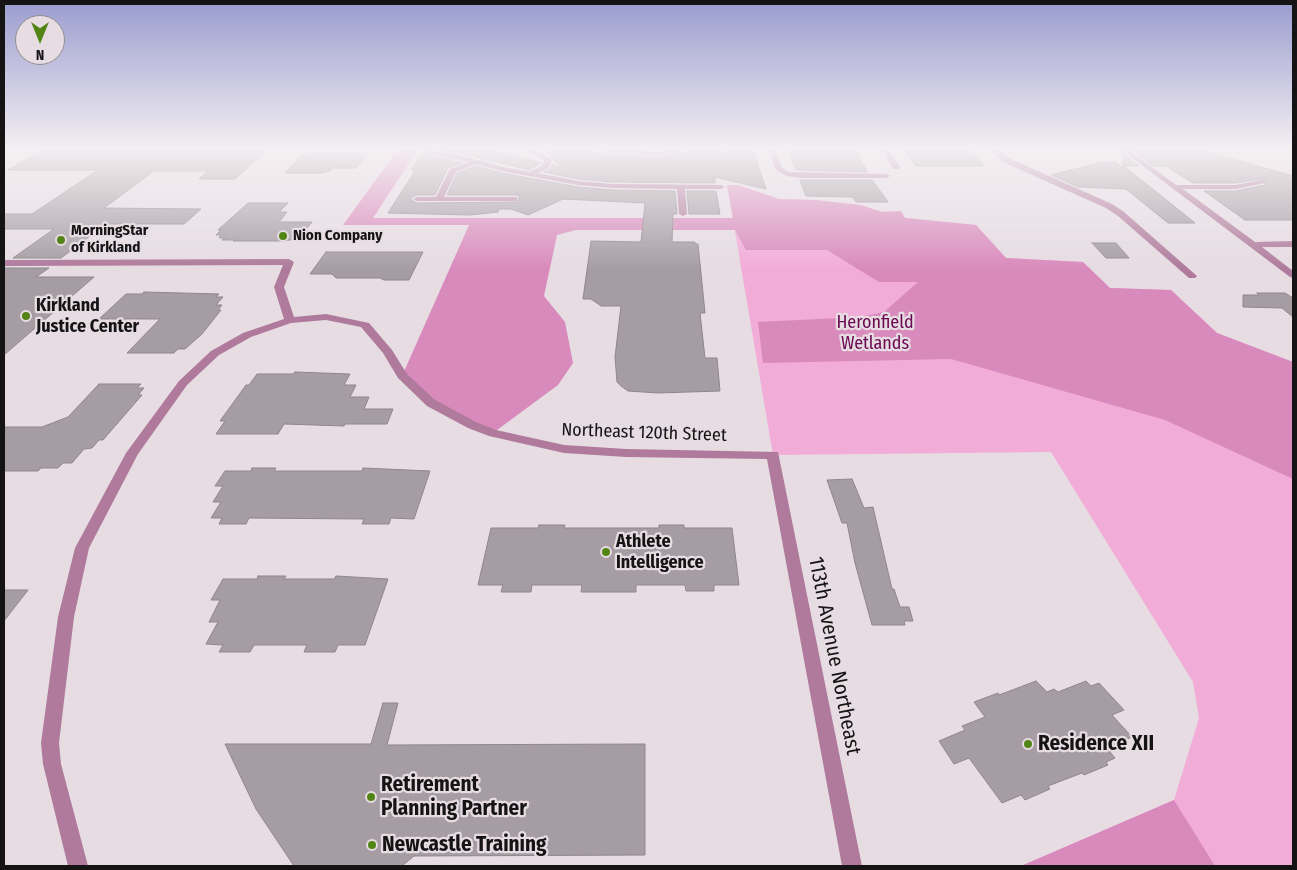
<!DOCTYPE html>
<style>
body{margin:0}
#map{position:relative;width:1297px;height:870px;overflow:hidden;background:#e6dce2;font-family:"Fira Sans Condensed",sans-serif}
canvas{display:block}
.frame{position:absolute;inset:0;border:5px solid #161315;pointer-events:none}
.north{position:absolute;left:15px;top:15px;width:50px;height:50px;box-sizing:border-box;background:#e6dce2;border:1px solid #938c90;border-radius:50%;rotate:180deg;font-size:14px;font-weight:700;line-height:20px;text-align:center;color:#161315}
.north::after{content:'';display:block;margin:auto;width:18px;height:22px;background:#538416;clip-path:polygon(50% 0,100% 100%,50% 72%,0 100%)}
</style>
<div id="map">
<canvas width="1297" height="870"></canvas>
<div class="frame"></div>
<div class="north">N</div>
</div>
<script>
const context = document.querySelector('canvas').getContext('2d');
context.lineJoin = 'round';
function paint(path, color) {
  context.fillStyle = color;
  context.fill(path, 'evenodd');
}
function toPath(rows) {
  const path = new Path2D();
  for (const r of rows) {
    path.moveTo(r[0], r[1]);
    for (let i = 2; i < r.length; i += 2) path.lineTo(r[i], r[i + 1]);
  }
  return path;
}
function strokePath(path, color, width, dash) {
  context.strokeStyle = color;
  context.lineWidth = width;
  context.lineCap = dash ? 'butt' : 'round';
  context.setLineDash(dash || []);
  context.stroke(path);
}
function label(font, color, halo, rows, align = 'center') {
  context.font = font + ' "Fira Sans Condensed",sans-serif';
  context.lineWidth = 4.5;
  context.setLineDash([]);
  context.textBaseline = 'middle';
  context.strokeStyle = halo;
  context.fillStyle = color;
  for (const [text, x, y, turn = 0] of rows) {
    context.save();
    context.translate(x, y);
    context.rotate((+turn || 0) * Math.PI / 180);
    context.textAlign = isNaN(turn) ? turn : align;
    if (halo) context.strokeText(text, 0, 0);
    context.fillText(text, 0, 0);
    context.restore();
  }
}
paint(toPath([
 [727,185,738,185,779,199,815,200,861,205,882,212,901,211,905,218,976,225,1006,258,1083,262,1110,288,1171,290,1217,333,1293,362,1293,866,1021,866,1174,800,1199,718,1193,682,1051,452,773,455]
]), '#f2acd8');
paint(toPath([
 [399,148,419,148,373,218,733,218,727,185,738,185,779,199,815,200,861,205,882,212,901,211,905,218,976,225,1006,258,1083,262,1110,288,1171,290,1217,333,1293,362,1293,479,1165,420,951,359,763,363,758,322,860,317,884,312,918,282,879,282,827,250,746,250,735,230,576,230,557,235,544,296,565,322,573,363,558,385,493,433,431,403,402,376,469,225,343,225],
 [1174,800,1215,866,1021,866]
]), '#d98abc');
const building = toPath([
 [45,148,269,148,235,179,199,179,208,171,154,171,104,208,201,209,184,224,106,224,61,258,13,258,54,229,4,229,4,214,32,214,98,170,8,170,45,148],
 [425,148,481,148,541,163,529,170,456,152,430,150,428,152,430,156,462,163,448,168,435,195,417,195,412,197,411,200,417,203,518,202,519,197,517,195,447,195,457,173,476,166,502,173,578,187,613,190,675,191,677,214,673,214,672,242,695,242,695,244,698,244,705,313,700,313,705,358,717,358,720,391,658,393,628,391,621,386,617,382,615,357,621,306,601,306,591,299,583,299,591,241,641,242,645,203,563,199,528,215,511,209,499,209,498,212,470,215,388,213,415,171,411,170,425,148],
 [544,148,586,148,591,152,661,158,681,152,684,154,695,148,706,148,728,153,727,148,752,148,766,189,715,177,715,183,613,182,578,179,544,172,550,170,552,165,561,168,544,148],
 [787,148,855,148,867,172,796,170,787,148],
 [948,148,968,148,984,166,916,166,904,150,950,149,948,148],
 [1129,148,1196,148,1293,176,1293,220,1245,220,1204,191,1236,191,1265,185,1266,178,1236,183,1193,183,1166,166,1153,166,1129,148],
 [308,153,368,153,356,168,332,168,330,171,321,173,285,173,302,155,308,153],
 [1124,154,1139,166,1124,166,1195,223,1168,223,1126,189,1078,187,1051,175,1103,162,1116,162,1122,168,1124,154],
 [800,180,872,180,888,202,856,202,853,197,806,196,800,180],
 [687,191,716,191,720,214,689,214,687,191],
 [248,203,288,203,279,212,287,212,279,222,312,222,299,238,285,241,233,241,234,240,222,240,225,238,219,238,221,235,216,235,221,230,218,230,248,203],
 [1092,243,1116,243,1129,258,1106,258,1092,243],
 [326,252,423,252,409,280,384,280,380,278,336,278,332,274,310,274,326,252],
 [4,268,49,268,36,277,94,277,4,355,4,268],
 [144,292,219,294,216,297,223,297,216,305,222,305,218,310,221,310,202,334,185,349,178,349,174,353,127,353,160,319,99,319,126,294,142,294,144,292],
 [1257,293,1285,293,1293,298,1293,317,1282,308,1243,307,1243,295,1259,295,1257,293],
 [295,372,350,374,344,385,356,385,350,397,369,397,364,409,393,409,387,424,345,424,344,426,284,424,278,434,216,434,225,421,220,421,246,385,249,385,257,374,293,374,295,372],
 [99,384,141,384,137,388,144,388,138,395,142,395,103,440,99,440,92,448,84,449,72,463,63,463,58,468,41,468,38,471,4,471,4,427,42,427,68,417,99,384],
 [252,468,276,468,274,471,362,471,363,468,430,471,414,519,391,518,389,524,362,524,364,519,249,518,246,524,219,524,222,518,211,518,221,502,213,502,223,486,215,486,225,471,251,471,252,468],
 [852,479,864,508,873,507,892,589,894,589,900,607,909,607,913,621,904,621,905,625,872,625,855,563,847,523,842,523,827,480,852,479],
 [539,525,565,525,564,528,659,528,659,525,684,525,684,528,732,528,739,585,714,585,714,591,686,591,685,585,636,585,636,592,581,592,582,585,532,585,531,592,501,592,503,585,478,585,491,528,538,528,539,525],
 [258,576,286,576,284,579,334,579,336,576,388,579,365,645,338,645,335,652,304,652,307,645,254,645,250,652,219,652,223,645,206,644,218,622,209,622,220,600,211,600,223,579,257,579,258,576],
 [4,590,28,590,4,621,4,590],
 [1036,681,1047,692,1054,689,1058,692,1086,681,1091,686,1099,683,1124,710,1112,715,1132,737,1109,747,1112,751,1110,752,1115,758,1106,762,1108,765,1084,775,1082,773,1048,786,1050,789,1025,800,1021,795,1002,803,969,758,954,764,939,741,965,730,962,726,985,717,974,702,998,693,999,695,1036,681],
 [383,703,398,703,387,745,645,744,645,855,414,856,402,866,294,866,256,809,225,744,371,744,383,703]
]);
paint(building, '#a69da2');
strokePath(building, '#8f868b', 1);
paint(toPath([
 [521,148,529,148,546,156,552,161,548,169,537,173,578,181,613,184,721,185,725,187,721,189,685,189,687,214,683,216,679,214,677,189,613,188,578,185,502,171,476,164,456,172,444,197,517,197,517,201,417,201,413,199,417,197,436,197,450,169,469,162,430,154,430,152,456,154,503,167,529,172,542,166,544,161,542,158,521,148],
 [588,148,660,152,682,148,680,151,660,156,591,150,588,148],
 [769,148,775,148,782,168,789,172,886,174,890,176,886,178,800,178,787,176,775,169,769,148],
 [881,148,887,148,900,167,899,169,893,169,881,148],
 [989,148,996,148,1009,158,1112,204,1124,212,1197,276,1195,278,1189,278,1118,216,1106,208,1003,162,989,148],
 [1119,148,1126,148,1176,185,1236,185,1265,179,1265,183,1236,189,1183,189,1255,242,1293,241,1293,247,1262,247,1293,271,1293,278,1290,277,1119,148],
 [289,259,294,262,284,287,294,317,326,314,369,323,392,350,407,374,435,400,476,422,496,430,564,445,626,449,778,452,862,866,842,866,767,459,626,457,564,453,489,436,468,428,427,406,398,378,383,353,361,327,326,320,291,323,251,337,219,355,187,385,138,454,89,548,74,617,59,743,61,764,88,866,68,866,43,764,41,743,58,617,75,548,126,453,179,381,211,351,243,333,284,319,274,287,283,265,4,266,4,260,289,259]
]), '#af7a9b');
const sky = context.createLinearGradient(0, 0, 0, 270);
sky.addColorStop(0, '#9a9ccf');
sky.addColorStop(0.55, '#f4eff2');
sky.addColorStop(1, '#f4eff200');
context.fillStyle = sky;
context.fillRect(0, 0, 1297, 270);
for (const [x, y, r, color] of [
 [283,236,5,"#538416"],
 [61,240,5,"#538416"],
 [26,316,5,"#538416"],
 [606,552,5,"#538416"],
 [1028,744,5,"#538416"],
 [371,797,5,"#538416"],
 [372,845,5,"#538416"]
]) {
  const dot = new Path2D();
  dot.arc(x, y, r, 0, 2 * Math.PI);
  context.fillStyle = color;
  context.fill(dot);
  strokePath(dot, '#e6dce2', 2);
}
label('bold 15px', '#161315', '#e6dce2', [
 ["MorningStar",71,231],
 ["of Kirkland",71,248],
 ["Nion Company",293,236]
], 'left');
label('bold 18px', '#161315', '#e6dce2', [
 ["Kirkland",36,306],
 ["Justice Center",36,327],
 ["Athlete",616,542],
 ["Intelligence",616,563]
], 'left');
label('18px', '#6a0851', '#e6dce2', [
 ["Heronfield",875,323],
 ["Wetlands",875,344]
]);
label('18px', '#161315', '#e6dce2', [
 ["Northeast 120th Street",644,433,2]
]);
label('21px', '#161315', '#e6dce2', [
 ["113th Avenue Northeast",834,656,79]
]);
label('bold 21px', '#161315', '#e6dce2', [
 ["Residence XII",1038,744],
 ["Retirement",381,785],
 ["Planning Partner",381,809],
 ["Newcastle Training",382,845]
], 'left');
</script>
